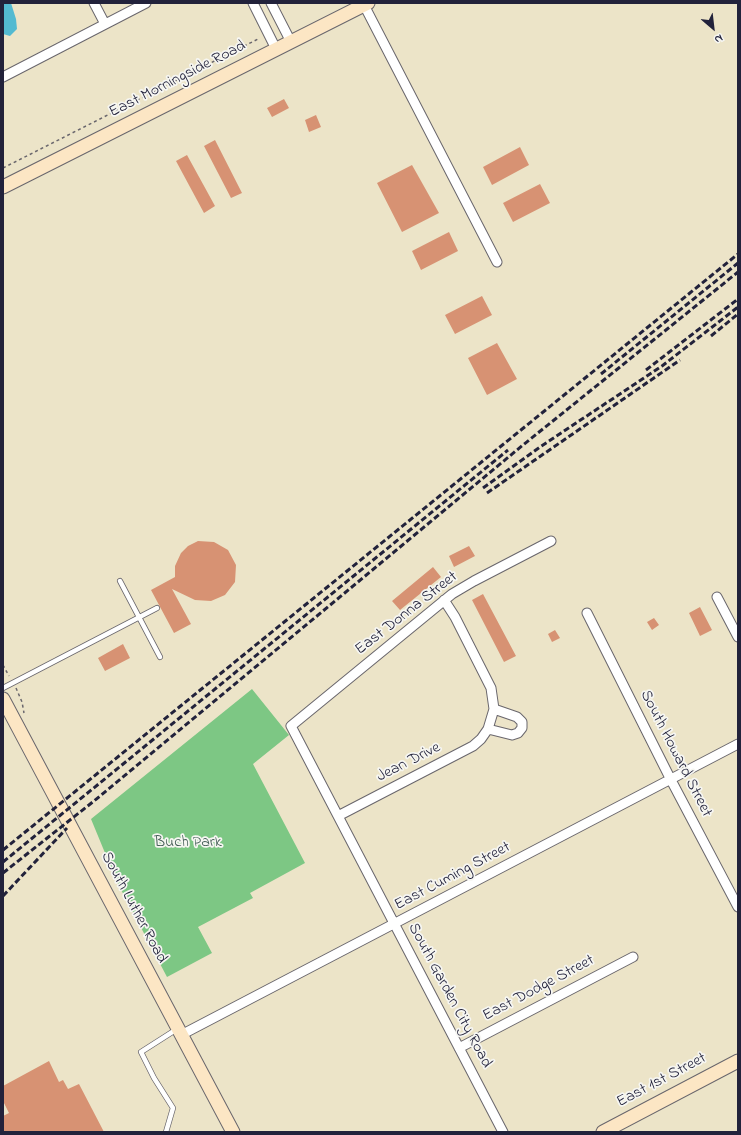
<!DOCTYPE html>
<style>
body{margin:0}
#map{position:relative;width:741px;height:1135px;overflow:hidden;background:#ece4c8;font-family:"Indie Flower",sans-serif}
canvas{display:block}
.frame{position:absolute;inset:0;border:4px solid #22223b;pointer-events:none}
.north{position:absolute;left:693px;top:8px;width:40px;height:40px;-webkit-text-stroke:3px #f6f6f2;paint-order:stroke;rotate:152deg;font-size:11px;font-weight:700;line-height:16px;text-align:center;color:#22223b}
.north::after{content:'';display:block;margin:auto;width:14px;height:18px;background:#22223b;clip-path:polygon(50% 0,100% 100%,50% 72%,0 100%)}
</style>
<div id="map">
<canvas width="741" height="1135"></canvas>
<div class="frame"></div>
<div class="north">N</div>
</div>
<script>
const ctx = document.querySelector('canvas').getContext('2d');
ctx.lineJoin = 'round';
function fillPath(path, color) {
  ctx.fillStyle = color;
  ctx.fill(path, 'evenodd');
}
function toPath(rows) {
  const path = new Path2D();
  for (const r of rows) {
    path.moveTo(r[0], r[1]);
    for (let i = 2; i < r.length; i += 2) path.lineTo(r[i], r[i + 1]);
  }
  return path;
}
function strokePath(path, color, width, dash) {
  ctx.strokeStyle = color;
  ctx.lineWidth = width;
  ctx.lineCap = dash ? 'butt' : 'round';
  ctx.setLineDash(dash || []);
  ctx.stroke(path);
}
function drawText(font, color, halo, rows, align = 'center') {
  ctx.font = font + ' "Indie Flower",sans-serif';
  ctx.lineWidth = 3.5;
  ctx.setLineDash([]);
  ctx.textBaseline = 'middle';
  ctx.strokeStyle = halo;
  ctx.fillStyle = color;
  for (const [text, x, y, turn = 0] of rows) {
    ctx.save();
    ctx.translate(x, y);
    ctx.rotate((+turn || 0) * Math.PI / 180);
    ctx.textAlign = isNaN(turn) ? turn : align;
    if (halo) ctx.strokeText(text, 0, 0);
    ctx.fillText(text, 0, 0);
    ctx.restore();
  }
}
fillPath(toPath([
 [252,689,289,735,253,764,305,863,250,893,253,898,198,927,212,953,167,977,117,882,91,819]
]), '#7dc784');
fillPath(toPath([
 [3,3,11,3,16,19,17,29,10,36,3,34]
]), '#53bad1');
fillPath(toPath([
 [284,99,289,108,272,117,267,108],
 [316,115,321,127,309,132,305,120],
 [215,140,242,193,231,198,204,146],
 [520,147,529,165,492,185,483,167],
 [187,155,215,206,204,213,176,161],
 [412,165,439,213,402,232,377,183],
 [540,184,550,203,513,222,503,203],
 [449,232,458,251,421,270,412,251],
 [482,296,492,315,455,334,445,315],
 [497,343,517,379,487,395,468,358],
 [198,541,214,542,228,550,236,565,235,582,225,595,211,601,195,600,172,589,191,624,174,633,151,590,175,577,175,566,181,553,188,546],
 [469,546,475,556,454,567,449,556],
 [433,567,441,577,400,610,392,601],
 [483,594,516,656,504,662,472,600],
 [700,607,712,630,700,636,689,613],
 [654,618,659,625,652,630,647,622],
 [555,630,560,638,552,642,548,634],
 [123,644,130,658,105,671,98,658],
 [49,1061,59,1082,63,1080,68,1089,79,1084,104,1132,3,1132,3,1116,9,1113,3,1101,3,1086]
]), '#d79273');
const lane = toPath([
 [120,581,160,657],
 [3,688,157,608],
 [166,1132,173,1108,154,1078,141,1052,177,1029]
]);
const street = toPath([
 [94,3,105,24],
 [253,3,276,49],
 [271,3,291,42],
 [364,5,497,262],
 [3,77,146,3],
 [717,597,738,637],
 [587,613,671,780,738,907],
 [488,729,512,735,518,733,522,728,522,722,517,717,494,709],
 [338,816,473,746,481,739,488,729,494,709,491,688,455,617,444,600],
 [181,1035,738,744],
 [459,1048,633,957],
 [503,1132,291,726,452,594,474,581,551,541]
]);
const secondary = toPath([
 [3,187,368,3],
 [3,699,233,1132],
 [603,1132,738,1061]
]);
strokePath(lane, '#69666c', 6);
strokePath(street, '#69666c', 11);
strokePath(secondary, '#69666c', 15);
strokePath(toPath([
 [3,168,260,38],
 [3,665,9,676],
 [16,688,22,702,24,713]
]), '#69666c', 1.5, [3, 3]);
strokePath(lane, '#fff', 4.5);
strokePath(street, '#fff', 9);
strokePath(secondary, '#fce6c4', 13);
strokePath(toPath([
 [711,336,738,314],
 [646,370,738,299],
 [601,374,738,263],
 [483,488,540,447,662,366,738,307],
 [487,493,680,360],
 [3,850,738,254],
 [3,862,508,450],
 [3,873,94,801,523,445,738,272],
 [3,896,67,828]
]), '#22223b', 3, [6, 3]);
drawText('16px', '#22223b', '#f6f6f2', [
 ["East Morningside Road",178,80,-27],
 ["East Donna Street",407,614,-38],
 ["South Howard Street",675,754,63],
 ["Jean Drive",409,763,-27],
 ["East Cuming Street",453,877,-28],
 ["South Luther Road",133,908,62],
 ["East Dodge Street",539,989,-28],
 ["South Garden City Road",449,996,62],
 ["East 1st Street",662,1081,-28]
]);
drawText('16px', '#425c55', '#f6f6f2', [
 ["Buch Park",188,843]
]);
</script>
